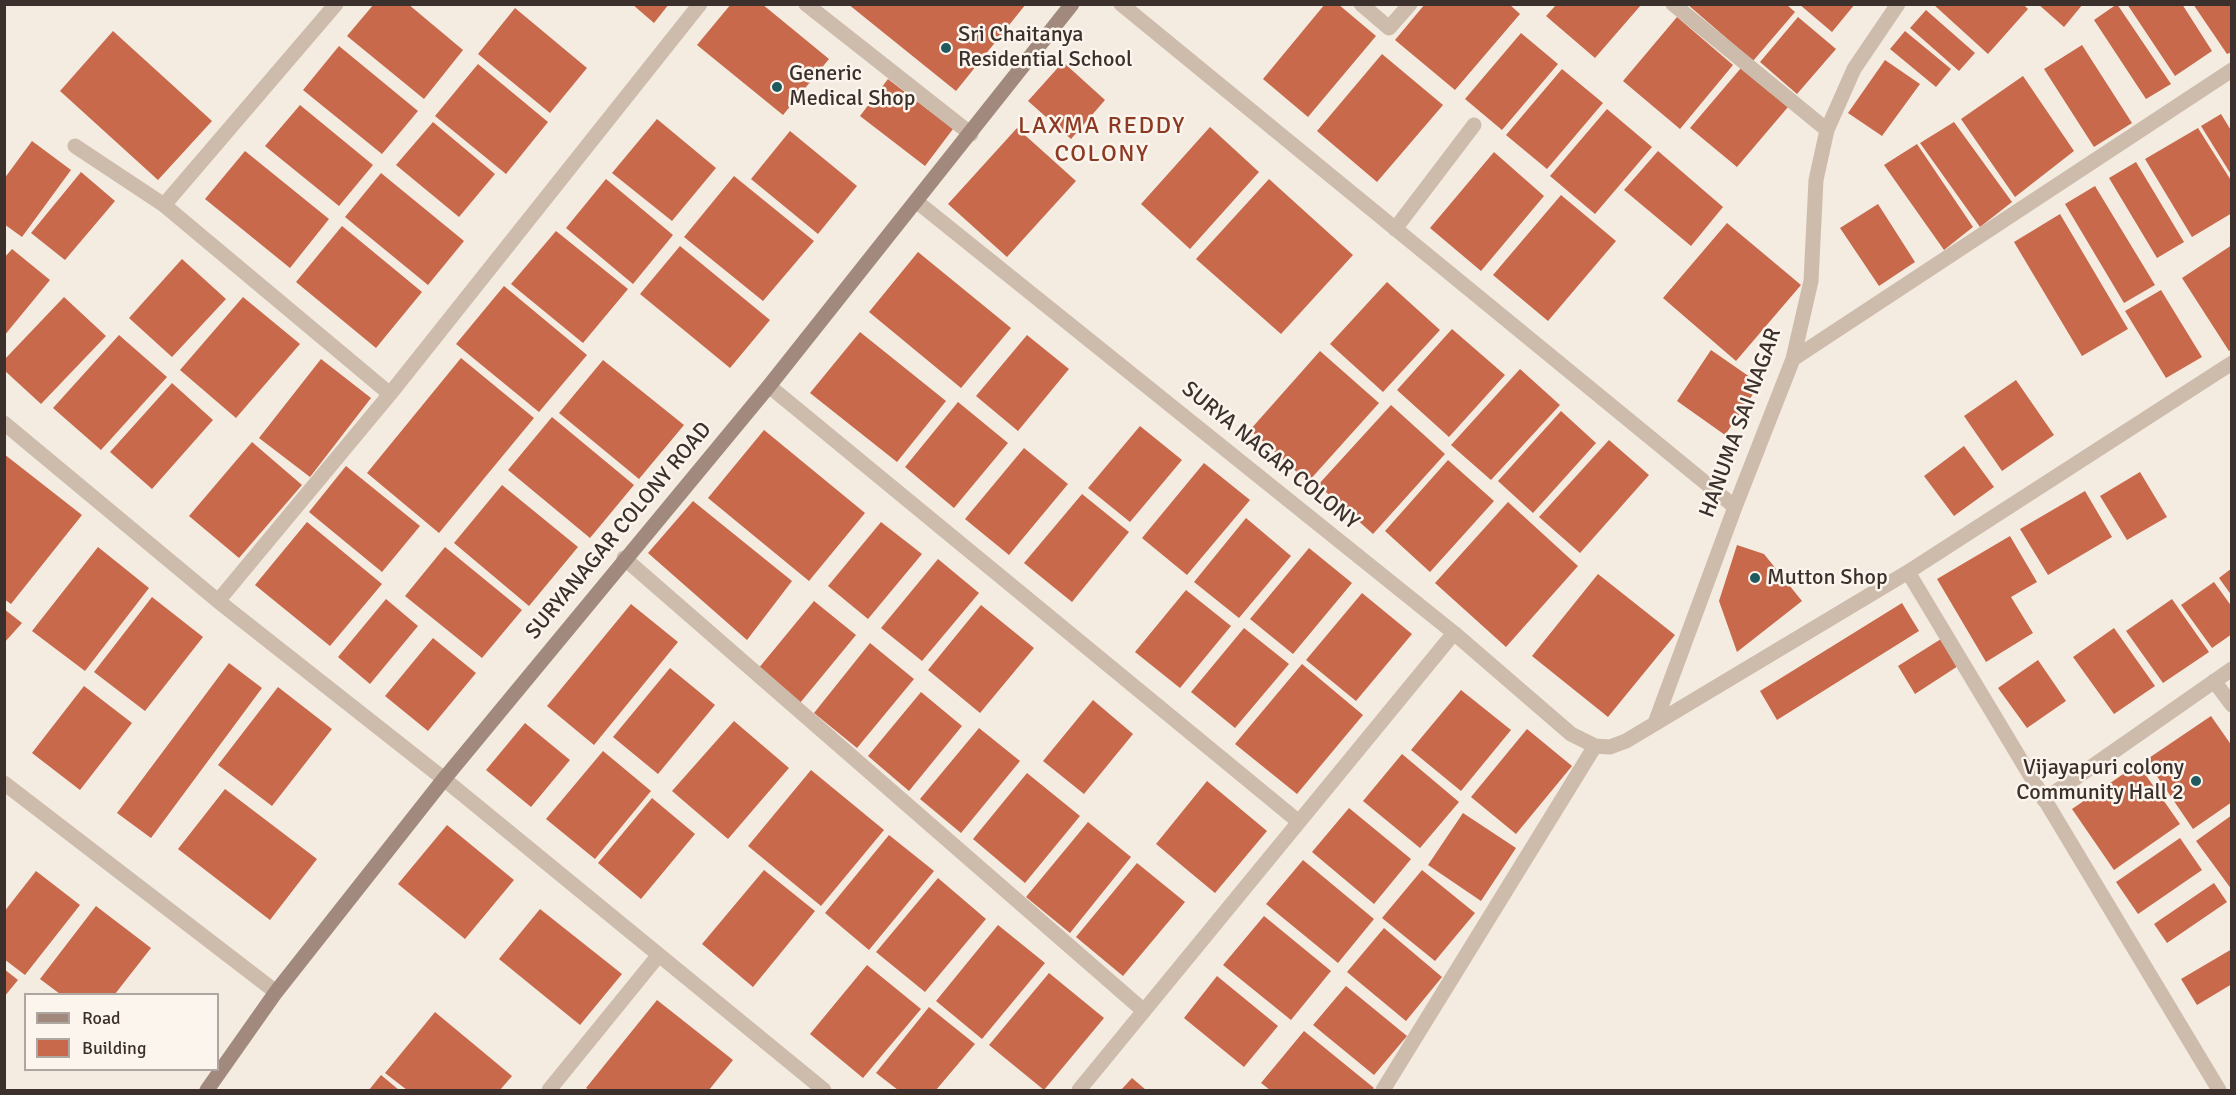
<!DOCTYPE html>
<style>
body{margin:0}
#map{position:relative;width:2236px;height:1095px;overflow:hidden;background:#f4ebe1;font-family:Signika,sans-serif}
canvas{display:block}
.frame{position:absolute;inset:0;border:6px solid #3b302b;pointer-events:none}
.legend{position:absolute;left:24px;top:993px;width:195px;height:78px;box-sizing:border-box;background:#fbf5ee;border:2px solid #aea6a0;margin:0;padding:8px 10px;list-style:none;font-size:18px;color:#3b302b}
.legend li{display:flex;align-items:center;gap:12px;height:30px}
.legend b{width:30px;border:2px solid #aea6a0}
</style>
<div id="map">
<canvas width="2236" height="1095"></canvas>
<div class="frame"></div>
<ul class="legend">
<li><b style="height:8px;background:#a18a7d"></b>Road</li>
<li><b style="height:16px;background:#c8694b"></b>Building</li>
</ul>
</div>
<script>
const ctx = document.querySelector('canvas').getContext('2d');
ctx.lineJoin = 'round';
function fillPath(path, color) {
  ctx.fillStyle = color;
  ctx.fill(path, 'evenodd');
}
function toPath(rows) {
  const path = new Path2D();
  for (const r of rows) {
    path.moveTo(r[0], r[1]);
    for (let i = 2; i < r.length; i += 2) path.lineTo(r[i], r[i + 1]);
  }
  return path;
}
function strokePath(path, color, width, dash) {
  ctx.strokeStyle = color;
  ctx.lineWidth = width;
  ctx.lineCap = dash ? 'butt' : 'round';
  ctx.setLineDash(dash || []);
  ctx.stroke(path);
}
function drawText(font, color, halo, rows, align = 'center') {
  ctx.font = font + ' Signika,sans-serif';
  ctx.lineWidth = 5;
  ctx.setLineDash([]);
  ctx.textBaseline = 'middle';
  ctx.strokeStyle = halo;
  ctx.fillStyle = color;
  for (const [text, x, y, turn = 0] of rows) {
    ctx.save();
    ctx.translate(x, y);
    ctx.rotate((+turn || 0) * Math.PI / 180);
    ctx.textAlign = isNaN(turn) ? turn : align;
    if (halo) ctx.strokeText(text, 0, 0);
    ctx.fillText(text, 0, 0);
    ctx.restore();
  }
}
fillPath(toPath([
 [374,4,408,4,463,50,424,99,347,36],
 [632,4,669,4,654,23],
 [731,4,762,4,829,59,783,115,697,45],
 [848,4,1026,4,956,91],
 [1325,4,1338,4,1376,36,1308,117,1263,79],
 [1425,4,1509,4,1520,14,1455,90,1395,40],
 [1687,4,1786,4,1795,12,1753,61],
 [1799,4,1855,4,1832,32],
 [1933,4,2023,4,2028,9,1988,54],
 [2038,4,2083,4,2064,27],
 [2117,4,2171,84,2146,99,2094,20],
 [2127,4,2182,4,2212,51,2175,76],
 [2193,4,2232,4,2232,52,2227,54],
 [1556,5,1641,5,1595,58,1546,16],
 [515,8,587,68,550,113,478,54],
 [1926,10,1975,53,1959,71,1910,28],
 [1677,17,1733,65,1680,129,1623,81],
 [1798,17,1836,49,1797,94,1760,62],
 [113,31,212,121,158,180,60,91],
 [1905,31,1951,69,1936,87,1890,49],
 [1521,33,1558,64,1502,130,1465,99],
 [2082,45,2132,123,2094,147,2044,69],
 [339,46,418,111,382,154,303,90],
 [1382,54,1443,105,1377,182,1317,131],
 [1885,60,1920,84,1882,136,1848,113],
 [1063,62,1105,100,1071,139,1028,101],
 [478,64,548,122,506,174,435,116],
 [1741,68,1788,107,1737,167,1690,128],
 [1562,69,1603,103,1547,169,1506,135],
 [2023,76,2074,151,2015,197,1961,119],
 [888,79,953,129,925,166,860,116],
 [300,105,373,165,339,206,265,146],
 [1607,109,1652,147,1595,214,1550,176],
 [2221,114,2232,132,2232,176,2201,126],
 [657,119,716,168,672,221,612,173],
 [433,122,495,174,459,217,396,165],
 [1954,122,2012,202,1980,227,1920,143],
 [1210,127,1259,172,1190,249,1141,204],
 [1017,128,1076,181,1007,257,948,204],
 [2198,128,2232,182,2232,213,2192,237,2145,159],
 [790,131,857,186,818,234,751,179],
 [32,141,71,170,22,237,4,224,4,179],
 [1917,144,1973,227,1944,250,1884,165],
 [245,151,329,219,290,268,205,199],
 [1658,151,1723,207,1691,246,1624,190],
 [1494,152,1544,196,1481,271,1430,228],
 [2136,162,2184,242,2157,258,2109,178],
 [81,172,115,201,65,260,31,233],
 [381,173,464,241,428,285,345,217],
 [734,176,814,241,763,301,684,237],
 [606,179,673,235,633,284,566,228],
 [1269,179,1353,255,1281,334,1196,259],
 [2095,186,2155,285,2124,303,2065,204],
 [1561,195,1616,241,1548,321,1493,275],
 [1878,204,1915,262,1879,286,1840,228],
 [2060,214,2128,329,2082,356,2014,242],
 [1727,223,1801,285,1736,361,1663,298],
 [342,226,422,292,376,348,296,282],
 [556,231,628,289,583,343,511,284],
 [2232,245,2232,349,2229,351,2182,278],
 [680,246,770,320,730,368,640,294],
 [12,249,50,280,4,336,4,258],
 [918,252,1011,328,961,388,869,312],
 [182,259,226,299,172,357,129,318],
 [1387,282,1440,330,1383,392,1330,344],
 [504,286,587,355,539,412,456,344],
 [2161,290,2202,357,2166,378,2125,311],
 [64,297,106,336,41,404,4,370,4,360],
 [243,297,300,344,236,418,180,370],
 [1452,329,1505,375,1449,437,1397,390],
 [860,332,946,401,897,462,810,393],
 [119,335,167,377,101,450,53,408],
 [1027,335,1069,369,1018,431,976,396],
 [1711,350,1760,384,1725,435,1677,401],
 [1320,351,1379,403,1308,482,1250,430],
 [461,358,534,418,439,533,367,473],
 [321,359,371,398,310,477,259,438],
 [603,360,684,425,639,479,559,413],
 [1520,369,1560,405,1491,480,1451,445],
 [2016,380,2054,435,2002,471,1964,416],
 [172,383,213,420,152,489,110,452],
 [958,402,1008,443,954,508,905,467],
 [1391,405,1445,454,1373,534,1318,485],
 [1561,411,1596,443,1533,513,1498,481],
 [552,417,634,485,590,538,508,470],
 [1140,426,1182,460,1130,522,1088,488],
 [764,430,865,513,809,581,708,498],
 [1609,440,1649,475,1580,553,1539,517],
 [252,442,302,485,239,558,189,516],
 [1964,446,1994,487,1954,516,1924,476],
 [1024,448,1068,484,1009,555,965,519],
 [4,454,82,515,11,604,4,599],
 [1448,460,1494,501,1430,572,1385,531],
 [1204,463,1250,500,1187,575,1142,538],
 [346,466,420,526,382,572,309,512],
 [2140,472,2167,517,2127,540,2100,496],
 [502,485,578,547,529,606,454,543],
 [2085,491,2112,537,2048,575,2020,529],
 [1082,494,1129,532,1072,602,1024,563],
 [693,501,792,581,747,640,648,553],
 [1508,502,1578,566,1506,647,1435,583],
 [1246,518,1291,556,1239,618,1194,582],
 [307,522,382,584,330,646,255,585],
 [881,522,922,554,868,619,828,586],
 [2010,536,2037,582,2011,597,2033,633,1986,662,1937,579],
 [1737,545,1764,554,1802,601,1737,652,1719,601],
 [98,547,149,588,85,671,32,631],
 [445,547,522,610,482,658,405,596],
 [1309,548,1352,583,1293,654,1250,619],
 [938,559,979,593,922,661,881,628],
 [2232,568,2232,596,2219,578],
 [1598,574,1675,635,1608,717,1532,656],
 [2214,582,2232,607,2232,634,2212,648,2181,605],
 [1186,590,1231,626,1180,688,1135,652],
 [1362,593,1412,634,1356,701,1306,660],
 [152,597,203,637,145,711,94,672],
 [386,599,418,626,370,684,338,657],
 [2172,599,2209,652,2163,683,2126,631],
 [814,601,856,635,800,703,758,669],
 [1902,603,1919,631,1777,720,1760,691],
 [631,604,678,642,594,745,547,706],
 [981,605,1034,648,980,713,928,670],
 [4,609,22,623,4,643],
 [1244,628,1289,664,1235,728,1191,692],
 [2114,628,2155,686,2114,714,2073,657],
 [433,638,476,673,428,731,385,696],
 [1941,639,1958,666,1915,694,1898,666],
 [870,643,914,679,857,748,814,713],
 [2038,660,2066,701,2027,728,1998,688],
 [229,663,262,688,151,838,117,813],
 [1302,664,1363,715,1297,794,1235,744],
 [670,668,715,705,658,774,613,737],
 [84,686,132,723,80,790,32,753],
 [278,687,332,729,272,806,218,765],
 [1461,690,1511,730,1461,791,1411,750],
 [921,692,962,726,909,791,868,756],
 [1093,700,1133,734,1084,794,1043,761],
 [2211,716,2232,746,2232,802,2193,829,2146,760],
 [734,721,789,768,728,839,672,791],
 [525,723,570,760,531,807,486,770],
 [979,728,1020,761,961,833,920,799],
 [1527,729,1572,766,1516,834,1471,797],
 [603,751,651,791,595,859,546,819],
 [1402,754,1459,802,1420,848,1363,801],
 [2138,764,2180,824,2114,870,2072,809],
 [811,770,884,830,821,906,748,846],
 [1027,773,1080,816,1025,883,973,839],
 [1207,781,1267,831,1215,893,1156,844],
 [225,789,317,859,270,920,178,849],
 [652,798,695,834,641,899,598,863],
 [1349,808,1411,859,1374,904,1312,852],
 [1463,813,1516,848,1481,901,1428,865],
 [2232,815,2232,890,2196,841],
 [1088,822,1131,857,1070,933,1026,897],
 [447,825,514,880,465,939,398,884],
 [889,835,934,871,869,950,825,913],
 [2180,838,2202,870,2138,914,2116,882],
 [1303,860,1374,919,1338,963,1266,904],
 [1137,863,1185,902,1123,976,1076,937],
 [764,870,815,911,753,987,702,944],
 [1422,870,1475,913,1435,961,1382,918],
 [36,871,80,905,25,975,4,959,4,912],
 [938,878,986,919,925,992,876,952],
 [2214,883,2227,902,2167,943,2154,924],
 [96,906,151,948,115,994,60,994,40,979],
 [540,909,622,974,580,1025,499,959],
 [1264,916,1331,971,1291,1020,1223,965],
 [998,925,1045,963,982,1039,936,1001],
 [1384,928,1442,977,1406,1021,1347,972],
 [2232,949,2232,984,2197,1005,2181,979],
 [867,965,921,1009,863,1078,810,1034],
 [4,969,18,980,4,997],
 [1049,973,1104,1018,1044,1090,989,1045],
 [1217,976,1278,1026,1244,1067,1184,1018],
 [1346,986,1407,1036,1374,1075,1313,1025],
 [657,1000,733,1060,709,1090,589,1090,586,1088],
 [929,1007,975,1044,936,1090,898,1090,876,1073],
 [435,1012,512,1076,500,1090,407,1090,385,1073],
 [1304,1031,1374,1088,1372,1090,1270,1090,1261,1083],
 [381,1075,399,1090,369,1090],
 [1132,1078,1146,1090,1121,1090]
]), '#c8694b');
strokePath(toPath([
 [806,4,971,134],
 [1121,4,1735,507],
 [1361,4,1389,28,1410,4],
 [1673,4,1827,130],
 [75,146,164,205],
 [916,201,1454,633,1571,734,1595,746,1610,747,1626,741,1908,572,2232,363],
 [1395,229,1474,125],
 [1793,359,2232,70],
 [769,386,1299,822],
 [390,394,700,4],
 [4,423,218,601,444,779,824,1090],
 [624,558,1144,1011],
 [1908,572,2219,1090],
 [218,601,390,394,164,205,336,4],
 [2214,681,2232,705],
 [1655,723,1735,507,1793,359,1811,281,1816,180,1827,130,1854,69,1898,4],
 [4,783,276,992],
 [2044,800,2232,669],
 [549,1090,658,956],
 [1079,1090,1454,633],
 [1383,1090,1595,746]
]), '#cdbbac', 15);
strokePath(toPath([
 [207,1090,276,992,444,779,769,386,1072,4]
]), '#a18a7d', 15);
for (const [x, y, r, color] of [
 [946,48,6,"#1f5a5e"],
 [777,87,6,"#1f5a5e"],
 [1755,578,6,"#1f5a5e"],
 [2196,781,6,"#1f5a5e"]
]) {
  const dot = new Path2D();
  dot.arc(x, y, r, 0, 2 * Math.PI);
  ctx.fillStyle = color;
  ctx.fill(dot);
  strokePath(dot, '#fbf5ee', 2);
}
drawText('22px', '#3b302b', '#fbf5ee', [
 ["Sri Chaitanya",958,35],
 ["Residential School",958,60],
 ["Generic",789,74],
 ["Medical Shop",789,99],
 ["Mutton Shop",1767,578],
 ["Vijayapuri colony",2184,768,"right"],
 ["Community Hall 2",2184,793,"right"]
], 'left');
drawText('22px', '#3b302b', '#fbf5ee', [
 ["HANUMA SAI NAGAR",1741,423,-70],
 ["SURYA NAGAR COLONY",1270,456,39],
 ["SURYANAGAR COLONY ROAD",619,531,-50]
]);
ctx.letterSpacing = '1.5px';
drawText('24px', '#8c3b22', '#fbf5ee', [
 ["LAXMA REDDY",1102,127],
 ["COLONY",1102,155]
]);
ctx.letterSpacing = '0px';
</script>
